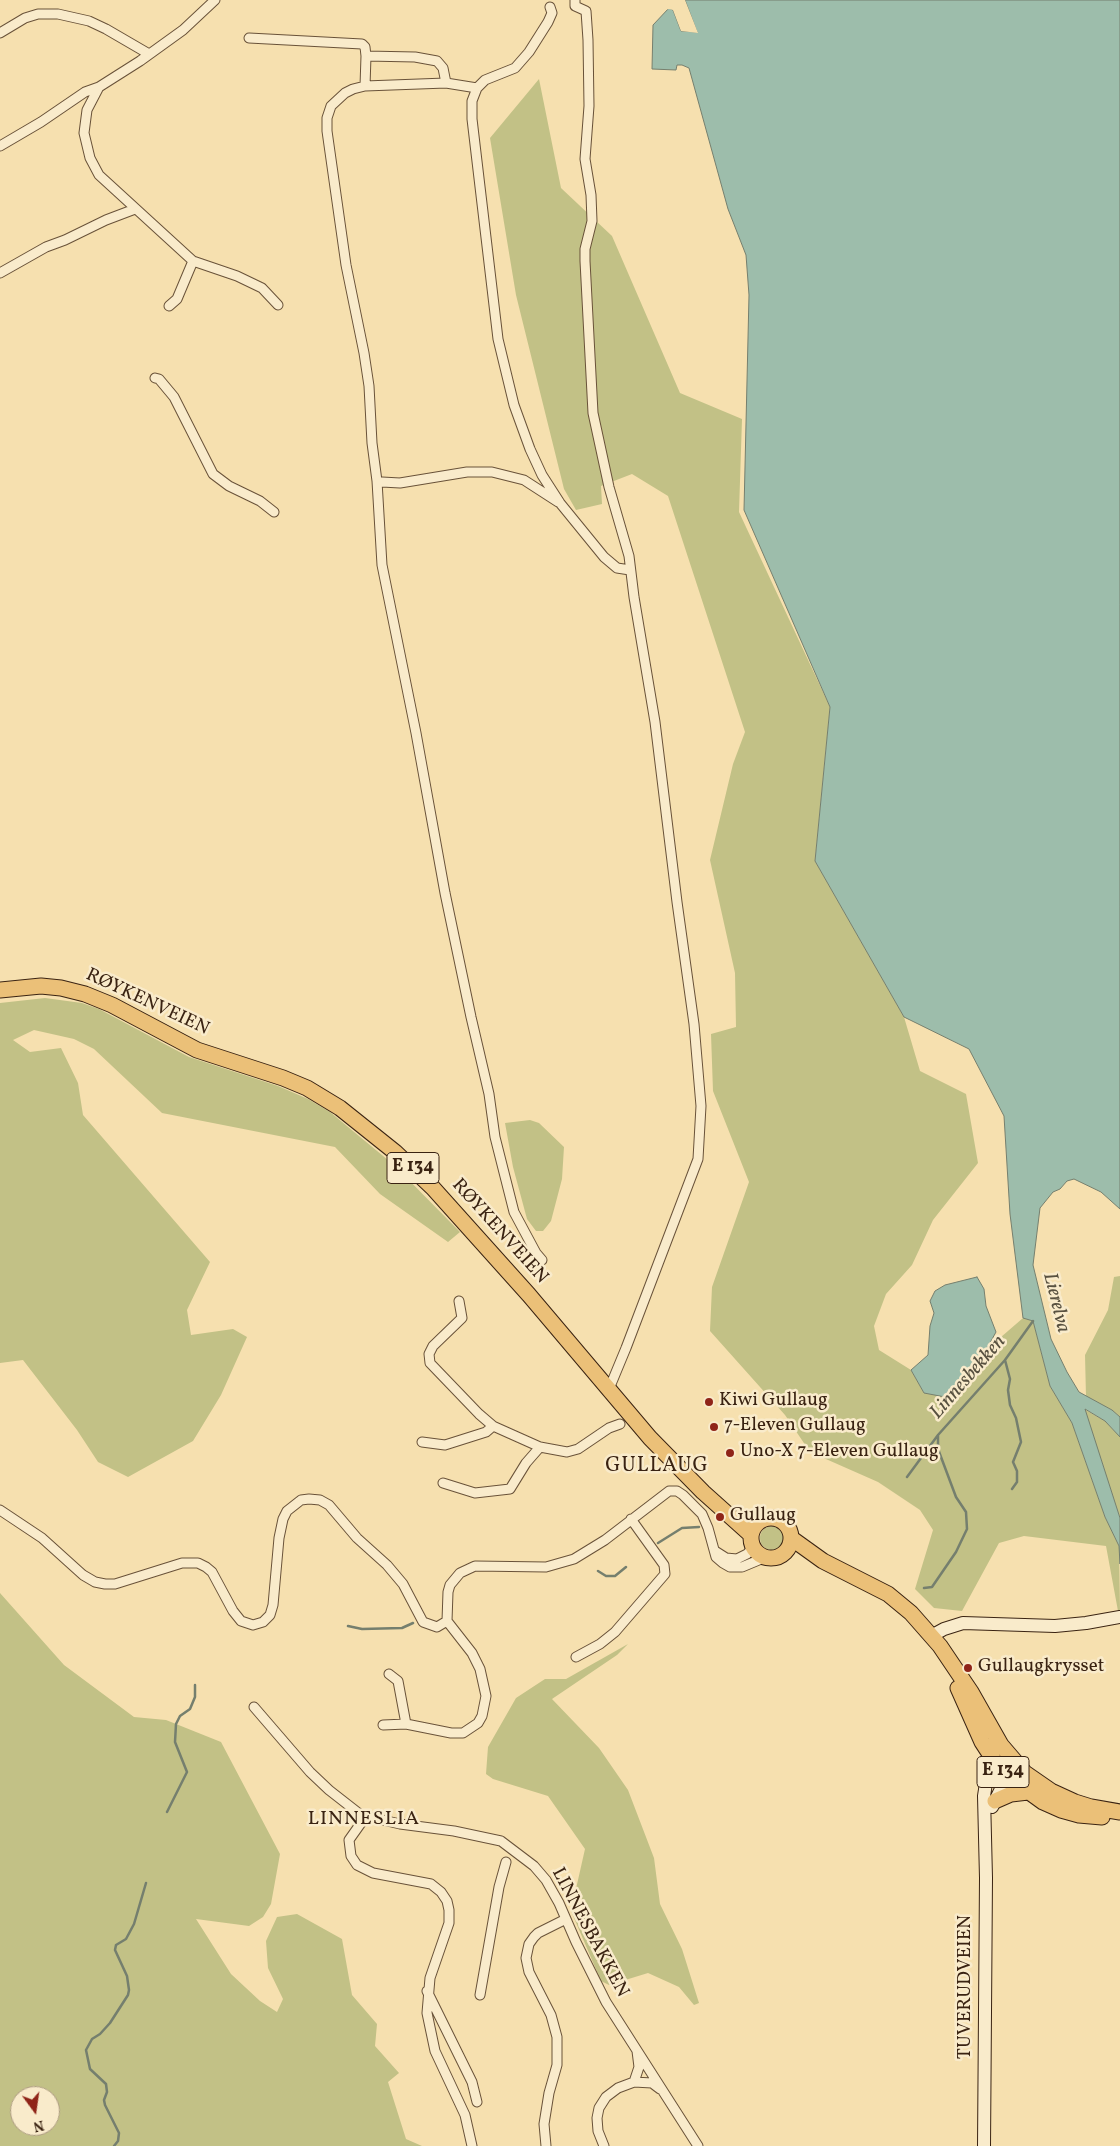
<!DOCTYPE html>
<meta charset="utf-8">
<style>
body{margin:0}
#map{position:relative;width:1120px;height:2146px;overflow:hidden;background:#f6e0af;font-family:Vollkorn,serif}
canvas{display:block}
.north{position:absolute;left:10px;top:2086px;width:50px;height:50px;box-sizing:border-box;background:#f9ebcb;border:1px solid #ad9b81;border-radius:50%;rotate:166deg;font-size:14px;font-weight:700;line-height:20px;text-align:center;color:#3a2312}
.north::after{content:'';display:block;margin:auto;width:18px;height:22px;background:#8f2418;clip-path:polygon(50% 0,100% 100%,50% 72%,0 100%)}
</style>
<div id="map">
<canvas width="1120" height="2146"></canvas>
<div class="north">N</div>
</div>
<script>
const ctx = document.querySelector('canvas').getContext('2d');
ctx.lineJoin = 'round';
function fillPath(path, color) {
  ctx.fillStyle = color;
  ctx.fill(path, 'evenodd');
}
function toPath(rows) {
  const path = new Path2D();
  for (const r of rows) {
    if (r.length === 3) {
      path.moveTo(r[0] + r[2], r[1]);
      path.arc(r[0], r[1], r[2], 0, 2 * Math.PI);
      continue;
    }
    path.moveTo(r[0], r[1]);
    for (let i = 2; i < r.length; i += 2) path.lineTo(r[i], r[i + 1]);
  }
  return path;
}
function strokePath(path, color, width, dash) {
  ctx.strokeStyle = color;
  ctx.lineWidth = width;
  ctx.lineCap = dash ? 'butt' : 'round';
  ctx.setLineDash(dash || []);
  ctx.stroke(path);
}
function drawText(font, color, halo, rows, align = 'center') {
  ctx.font = font + ' Vollkorn,serif';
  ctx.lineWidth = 5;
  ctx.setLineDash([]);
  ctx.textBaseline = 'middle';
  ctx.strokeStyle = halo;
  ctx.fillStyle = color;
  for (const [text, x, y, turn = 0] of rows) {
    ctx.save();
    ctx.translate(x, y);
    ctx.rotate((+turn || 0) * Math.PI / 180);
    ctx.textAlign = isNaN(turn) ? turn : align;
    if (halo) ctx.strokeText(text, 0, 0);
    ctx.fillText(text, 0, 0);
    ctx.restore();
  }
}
fillPath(toPath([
 [539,79,561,188,612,236,680,393,742,419,739,512,830,707,815,861,904,1017,920,1071,966,1094,978,1163,933,1220,912,1265,886,1294,874,1326,879,1350,911,1370,924,1393,986,1350,1023,1318,1033,1321,1050,1386,1072,1423,1105,1517,1119,1546,1120,1611,1118,1611,1106,1546,1024,1536,999,1543,962,1611,934,1608,915,1589,933,1530,920,1510,878,1482,810,1452,785,1415,710,1331,712,1287,749,1182,713,1091,711,1034,736,1027,735,973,710,860,733,764,745,732,668,496,632,474,601,486,602,504,576,510,564,489,516,295,490,138],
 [45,998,82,1003,99,1009,189,1057,278,1086,308,1099,330,1112,394,1165,460,1232,448,1242,380,1194,335,1147,162,1113,94,1049,74,1039,34,1030,13,1040,30,1052,61,1048,78,1083,83,1115,210,1262,187,1310,191,1335,233,1329,247,1337,221,1395,193,1441,128,1477,98,1462,77,1430,23,1360,0,1363,0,1003],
 [530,1120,539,1123,564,1147,562,1179,551,1221,543,1231,536,1231,527,1219,513,1167,505,1123],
 [1120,1276,1120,1417,1112,1410,1086,1397,1085,1355,1108,1310,1114,1277],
 [1084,1409,1105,1421,1120,1437,1120,1518],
 [772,1538,12],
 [0,1593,64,1665,134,1717,166,1720,221,1742,280,1854,271,1904,263,1917,249,1926,196,1919,231,1974,260,2001,277,2012,283,1999,268,1968,266,1941,277,1917,297,1914,342,1939,352,1995,377,2024,375,2046,399,2073,388,2082,406,2139,422,2146,0,2146],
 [20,2096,50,2096,50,2126,20,2126],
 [628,1644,617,1655,552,1699,599,1748,628,1790,654,1858,660,1904,682,1949,699,2003,694,2005,679,1987,648,1973,609,1985,601,1981,571,1911,585,1849,548,1796,493,1779,486,1774,488,1747,516,1698,545,1679,566,1679]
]), '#c2c186');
const water = toPath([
 [685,0,1120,0,1120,1209,1101,1192,1074,1179,1067,1181,1060,1189,1053,1192,1040,1208,1033,1265,1051,1339,1067,1372,1079,1392,1112,1410,1120,1417,1120,1437,1105,1421,1085,1409,1120,1518,1120,1564,1119,1546,1105,1517,1072,1423,1050,1386,1033,1321,1023,1318,1010,1214,1004,1116,969,1049,904,1017,815,861,830,707,744,510,749,295,746,255,728,209,689,68,682,65,677,65,676,70,652,69,653,25,669,8,673,10,681,31,697,32,685,0],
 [977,1277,984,1289,986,1306,996,1332,986,1350,945,1397,924,1393,911,1370,928,1355,930,1326,934,1313,930,1301,935,1291,945,1285,977,1277]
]);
fillPath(water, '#9dbdab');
strokePath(water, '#757f6e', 1);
fillPath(toPath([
 [682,0,685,0,698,33,681,31,673,10,669,9,664,10,669,6,674,8,683,29,694,30]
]), '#f6e0af');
strokePath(toPath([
 [1005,1360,1010,1379,1008,1390,1010,1405,1016,1418,1021,1442,1013,1462,1017,1471,1017,1482,1012,1489],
 [907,1477,938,1435,1005,1360,1033,1321],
 [658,1543,682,1528,699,1527],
 [598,1571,606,1576,615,1576,626,1567],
 [924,1588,932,1587,956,1552,967,1529,966,1512,956,1497,938,1449,938,1435],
 [348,1626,362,1629,402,1628,413,1623],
 [167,1812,187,1772,175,1742,176,1724,180,1716,190,1709,195,1697,195,1685],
 [114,2146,118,2141,119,2133,105,2105,104,2100,107,2092,106,2084,90,2069,86,2050,92,2039,100,2034,110,2023,128,1995,129,1990,127,1976,115,1950,116,1945,126,1939,134,1924,146,1883]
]), '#757f6e', 2.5);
const street = toPath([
 [575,0,575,6,586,11,588,40,589,106,585,159,591,195,592,221,585,249,585,261,593,413,609,487,629,556,634,597,655,722,677,902,694,1024,701,1106,698,1159,626,1348,609,1389],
 [550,7,552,13,548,22,529,52,515,68,485,80,477,88,472,101,472,119,498,339,514,405,530,449,542,475,560,503,604,557,617,568,630,570],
 [0,33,25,18,38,14,58,14,89,21,106,29,149,54],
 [249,38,362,44,365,47,366,56,365,86],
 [366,56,415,57,437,61,443,68,446,83],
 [99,87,87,110,84,133,90,158,99,175,193,261,237,276,262,288,278,305],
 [477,88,446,83,365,86,353,89,345,93,331,106,327,118,327,131,346,265,364,353,369,386,372,443,377,481,382,565,416,733,445,893,471,1017,489,1094,495,1137,514,1212,536,1253,542,1260],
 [0,146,41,122,85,92,99,87,140,61,183,30,215,0],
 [0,273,46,247,65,240,106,220,135,209],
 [169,306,177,299,193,261],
 [155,378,159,379,174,397,213,474,229,486,260,501,274,512],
 [382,482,400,483,467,472,492,472,524,480,558,502],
 [459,1301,462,1318,433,1346,429,1354,430,1363,479,1414,493,1426,540,1447,567,1452,578,1449,609,1428,620,1424],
 [422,1442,445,1445,486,1432,493,1426],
 [443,1483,475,1493,510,1489,526,1463,540,1447],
 [0,1510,42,1538,83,1575,95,1582,105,1584,115,1584,182,1563,198,1563,206,1567,212,1572,233,1611,241,1621,253,1625,263,1622,270,1615,273,1605,279,1538,283,1519,287,1511,301,1500,309,1499,320,1500,329,1505,357,1538,387,1565,403,1584,423,1622,437,1627,447,1621,448,1592,450,1585,460,1573,475,1566,546,1567,574,1559,605,1540,669,1491,677,1491,683,1495,702,1514,708,1528,716,1557,723,1563,730,1567,742,1567,766,1557],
 [715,1551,726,1558,737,1559,747,1554,754,1547],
 [576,1657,600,1644,615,1632,665,1574,664,1565,631,1519],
 [389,1674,398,1681,406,1724],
 [254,1707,310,1772,329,1790,361,1815,400,1824,454,1831,501,1841,534,1866,546,1880,559,1903,576,1942,606,2002,698,2146],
 [383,1725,406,1724,451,1733,463,1733,478,1723,482,1716,486,1696,480,1669,472,1653,447,1621],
 [366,1816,349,1840,351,1856,357,1865,373,1873,431,1884,441,1892,447,1901,449,1910,449,1923,430,1978,427,2013,435,2051,465,2115,472,2146],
 [427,1991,472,2082,477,2102],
 [480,1995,499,1887,506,1862],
 [634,2082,639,2067,637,2051],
 [546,2146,544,2124,549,2093,557,2065,557,2037,551,2015,529,1972,526,1958,529,1944,534,1937,538,1933,566,1919],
 [604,2146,598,2131,597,2118,599,2108,606,2097,618,2088,634,2082,652,2083,660,2089]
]);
const secondary = toPath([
 [933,1635,944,1629,963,1623,1055,1626,1086,1623,1120,1617],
 [992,1807,1011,1769],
 [984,2146,986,1878,984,1796,986,1783,990,1775,999,1768,1014,1762]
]);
const highway = toPath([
 [0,990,41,986,61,988,85,994,112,1005,197,1050,283,1078,307,1088,340,1108,395,1152,433,1188,529,1295,650,1438,703,1492,751,1535],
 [771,1538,20],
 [791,1538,823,1561,888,1594,911,1613,940,1646,971,1692,1001,1745,1025,1773,1051,1791,1075,1802,1091,1807,1120,1812],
 [958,1688,982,1742,999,1768,1007,1776,1043,1802,1061,1810,1079,1815,1102,1817],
 [995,1801,1011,1794,1028,1792]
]);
strokePath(street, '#695239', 11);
strokePath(secondary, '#3a2312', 14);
strokePath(highway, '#3a2312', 17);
strokePath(street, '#f9ebcb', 9);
strokePath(secondary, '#f9ebcb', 12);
strokePath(highway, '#ebc078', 15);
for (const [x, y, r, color] of [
 [709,1402,5,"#8f2418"],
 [714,1427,5,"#8f2418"],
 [730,1453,5,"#8f2418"],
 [720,1517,5,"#8f2418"],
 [968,1668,5,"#8f2418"]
]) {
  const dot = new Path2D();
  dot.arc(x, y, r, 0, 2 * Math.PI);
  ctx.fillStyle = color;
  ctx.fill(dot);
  strokePath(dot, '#f9ebcb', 2);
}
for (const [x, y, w] of [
 [413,1168,52],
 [1003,1772,52]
]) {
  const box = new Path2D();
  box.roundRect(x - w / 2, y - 15.5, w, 31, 4);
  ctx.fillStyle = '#f9ebcb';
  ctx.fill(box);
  strokePath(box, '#3a2312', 1);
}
drawText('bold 18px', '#3a2312', null, [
 ["E 134",413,1168],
 ["E 134",1003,1772]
]);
drawText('19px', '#3a2312', '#f9ebcb', [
 ["RØYKENVEIEN",147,1003,25],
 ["RØYKENVEIEN",499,1232,48],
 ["LINNESBAKKEN",589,1933,62],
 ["TUVERUDVEIEN",967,1987,-90]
]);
drawText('19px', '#3a2312', '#f9ebcb', [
 ["Kiwi Gullaug",719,1402],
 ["7-Eleven Gullaug",724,1427],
 ["Uno-X 7-Eleven Gullaug",740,1453],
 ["Gullaug",730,1517],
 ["Gullaugkrysset",978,1668]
], 'left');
drawText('italic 20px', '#585140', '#f9ebcb', [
 ["Lierelva",1055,1303,76],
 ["Linnesbekken",969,1378,-49]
]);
ctx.letterSpacing = '1px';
drawText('20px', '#3a2312', '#f9ebcb', [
 ["LINNESLIA",364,1820]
]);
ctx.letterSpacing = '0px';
ctx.letterSpacing = '1px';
drawText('21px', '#3a2312', '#f9ebcb', [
 ["GULLAUG",657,1467]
]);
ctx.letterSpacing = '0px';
</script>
